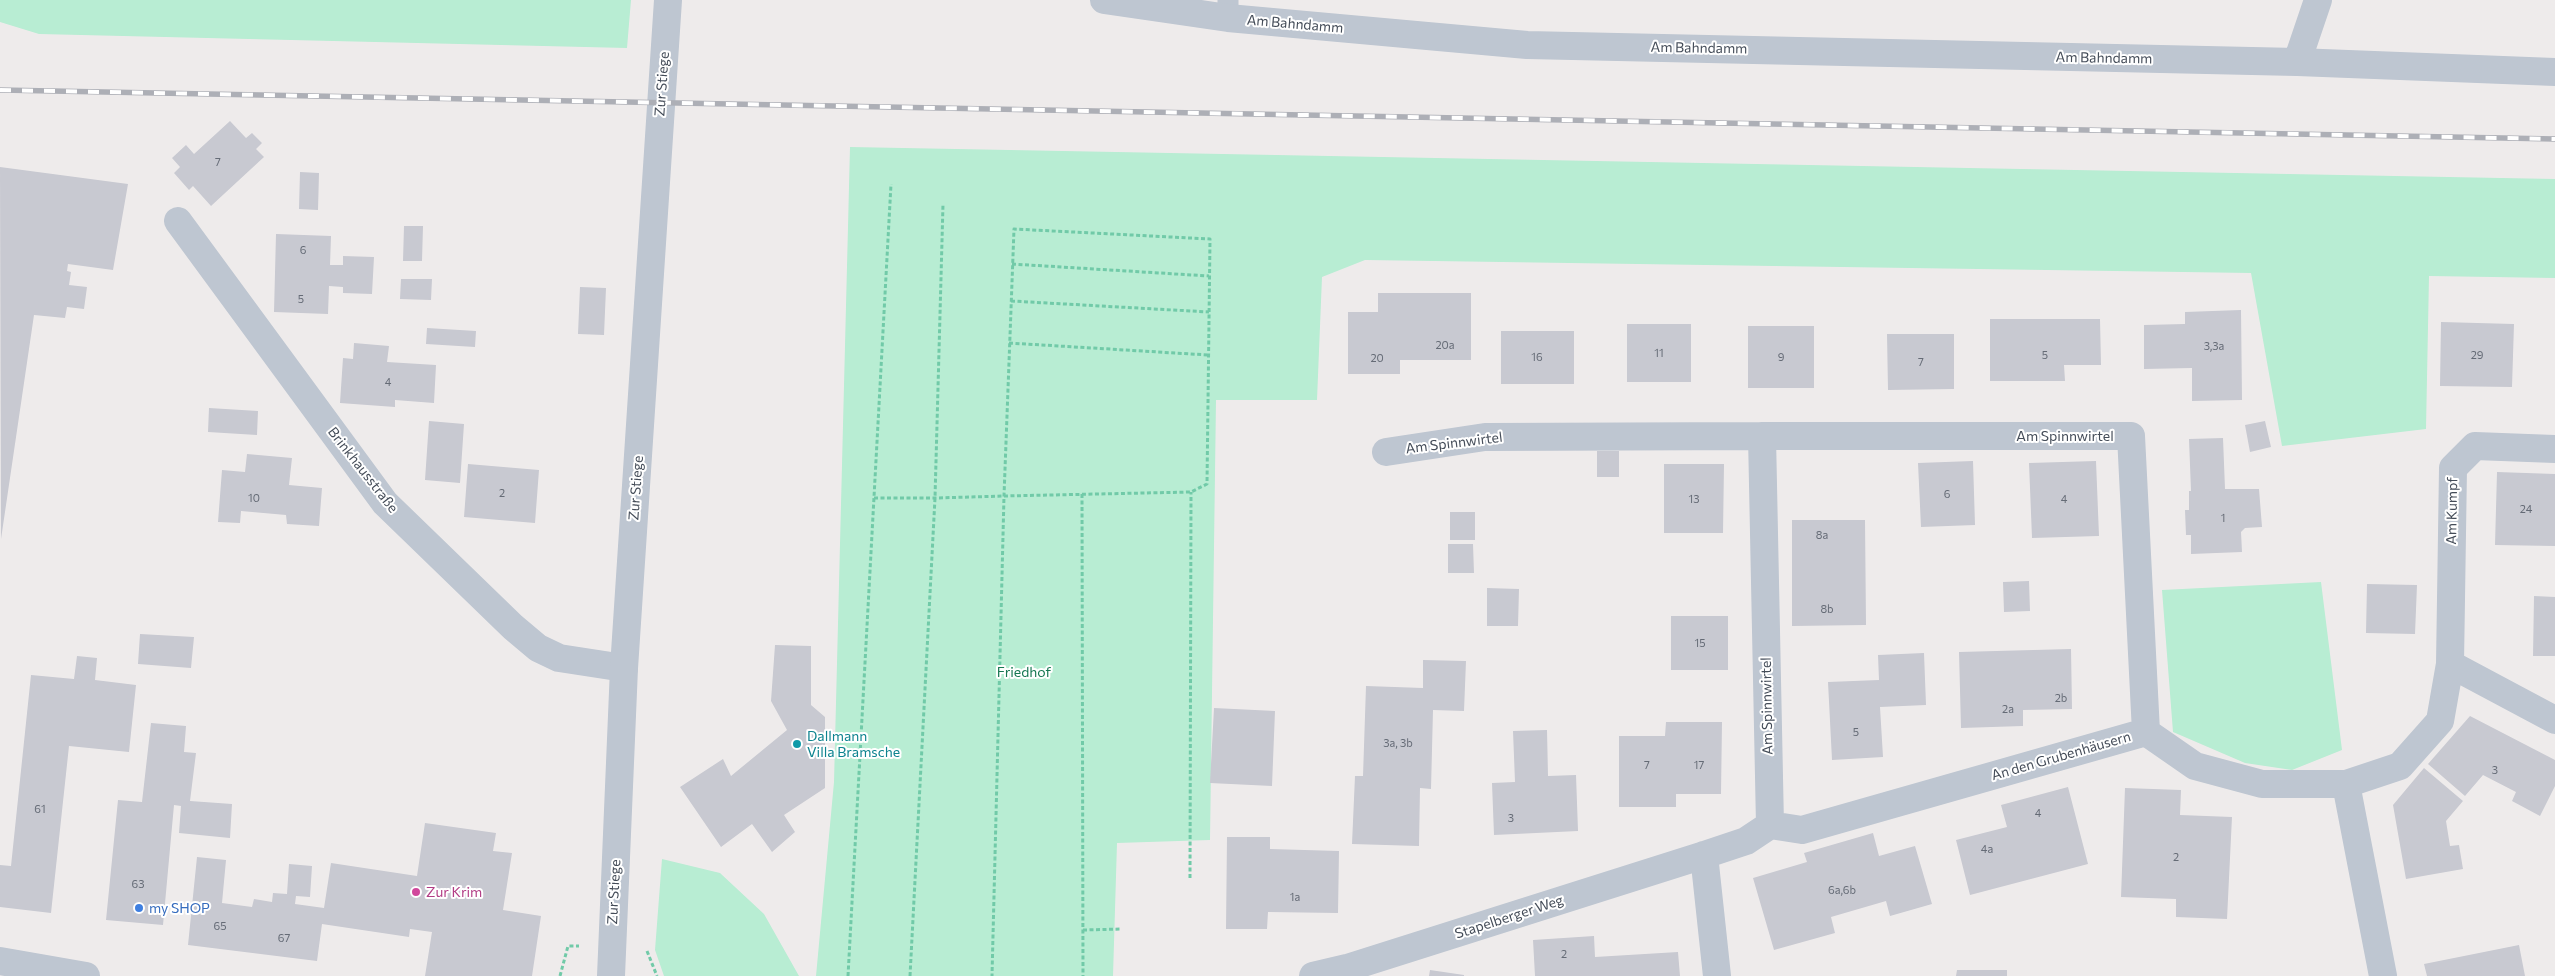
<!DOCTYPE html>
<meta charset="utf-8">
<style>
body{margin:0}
canvas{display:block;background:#eeebeb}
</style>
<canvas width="2555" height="976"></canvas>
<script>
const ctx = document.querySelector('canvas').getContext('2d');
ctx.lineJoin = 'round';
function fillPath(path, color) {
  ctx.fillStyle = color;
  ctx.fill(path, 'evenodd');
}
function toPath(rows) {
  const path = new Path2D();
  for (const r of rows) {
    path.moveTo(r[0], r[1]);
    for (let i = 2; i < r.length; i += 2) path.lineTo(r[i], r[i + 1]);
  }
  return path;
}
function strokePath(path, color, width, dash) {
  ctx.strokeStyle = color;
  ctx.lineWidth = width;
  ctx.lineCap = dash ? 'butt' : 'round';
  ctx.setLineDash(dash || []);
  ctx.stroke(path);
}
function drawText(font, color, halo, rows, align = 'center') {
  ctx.font = font + ' Commissioner,sans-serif';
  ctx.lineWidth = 4;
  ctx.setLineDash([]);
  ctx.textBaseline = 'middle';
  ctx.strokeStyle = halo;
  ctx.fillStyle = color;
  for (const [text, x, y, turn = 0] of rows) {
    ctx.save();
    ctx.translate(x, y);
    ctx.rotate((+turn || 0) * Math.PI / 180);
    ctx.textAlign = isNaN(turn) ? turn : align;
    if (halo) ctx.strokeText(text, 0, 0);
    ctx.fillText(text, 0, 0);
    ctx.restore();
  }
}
fillPath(toPath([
 [0,0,631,0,627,48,39,34,0,22],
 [850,147,2555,179,2555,278,2429,276,2426,429,2282,446,2251,273,1365,260,1322,277,1317,400,1216,400,1210,840,1117,843,1113,976,816,976,834,782],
 [2321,582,2342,750,2292,770,2245,763,2173,732,2162,590],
 [662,859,720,873,764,914,799,976,664,976,655,950]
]), '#b8edd3');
fillPath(toPath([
 [230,121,246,138,252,133,262,143,256,149,264,157,211,206,193,186,189,190,174,173,180,167,172,158,186,145,194,154],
 [0,167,128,184,113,270,68,264,67,271,71,272,69,285,87,287,84,309,67,307,65,318,34,315,1,539],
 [300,172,319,173,318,210,299,209],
 [404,226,423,226,422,261,403,261],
 [276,234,331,236,330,265,343,265,343,256,374,257,372,294,343,293,343,287,329,286,328,314,274,312],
 [401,279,432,279,431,300,400,299],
 [580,287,606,288,604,335,578,334],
 [1378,293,1471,293,1471,360,1400,360,1400,374,1348,374,1348,312,1378,312],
 [2241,310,2242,400,2192,401,2192,368,2144,369,2144,325,2185,324,2185,312],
 [1990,319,2100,319,2101,365,2064,365,2065,381,1990,381],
 [2441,322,2514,324,2512,387,2440,386],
 [1627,324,1691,324,1691,382,1627,382],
 [1748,326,1814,326,1814,388,1748,388],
 [427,328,476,331,475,347,426,344],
 [1501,331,1574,331,1574,384,1501,384],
 [1887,334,1954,334,1954,389,1888,390],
 [354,343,389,346,387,362,436,365,434,403,395,400,395,407,340,403,343,358,353,359],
 [209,408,258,411,257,435,208,432],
 [429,421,464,424,460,483,425,480],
 [2265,421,2271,447,2250,452,2245,425],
 [2223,438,2225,489,2259,489,2262,527,2245,528,2241,532,2242,552,2191,554,2191,535,2186,535,2185,510,2189,510,2189,491,2191,491,2189,439],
 [1597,451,1619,451,1619,477,1597,477],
 [247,454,292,458,289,485,322,488,319,526,287,524,286,515,241,511,240,523,218,522,222,470,245,472],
 [1973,461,1975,525,1921,527,1918,463],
 [2096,461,2099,536,2032,538,2029,463],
 [468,464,539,470,535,523,464,517],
 [1664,464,1724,464,1723,533,1664,533],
 [2497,472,2555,474,2555,546,2495,545],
 [1450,512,1475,512,1475,540,1450,540],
 [1792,520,1865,520,1866,625,1792,626],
 [1448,544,1473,544,1474,573,1448,573],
 [2029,581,2030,611,2004,612,2003,582],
 [2367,584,2417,585,2415,634,2366,633],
 [1487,588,1519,589,1518,626,1487,626],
 [2534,596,2555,597,2555,656,2533,656],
 [1671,616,1728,616,1728,670,1671,670],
 [140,634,194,637,191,668,138,664],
 [775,645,811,646,811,705,825,717,825,788,784,815,795,832,772,852,752,824,721,847,680,787,723,759,731,776,787,730,771,701],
 [2071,649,2072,709,2023,710,2023,726,1961,728,1959,652],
 [1924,653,1926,705,1880,707,1883,757,1832,760,1828,682,1879,680,1878,655],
 [77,656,97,658,95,680,136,685,129,752,69,746,51,913,0,907,0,865,11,866,31,675,74,679],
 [1423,660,1466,661,1464,711,1433,710,1431,789,1420,788,1419,846,1352,844,1355,776,1363,776,1366,686,1423,688],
 [1214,708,1275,711,1272,786,1210,783],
 [2470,716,2555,760,2555,786,2540,816,2512,801,2516,792,2483,775,2465,796,2428,764],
 [1666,722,1722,722,1721,794,1676,794,1676,807,1619,807,1619,736,1665,736],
 [151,723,186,726,184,752,196,753,190,801,232,804,230,838,179,833,181,806,174,805,163,925,106,920,118,800,142,802],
 [1547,730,1548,776,1576,775,1578,831,1494,835,1492,783,1515,782,1513,731],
 [2424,768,2463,801,2446,821,2450,846,2459,845,2463,869,2406,879,2393,805],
 [2068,787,2088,864,1970,895,1956,840,2007,827,2001,805],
 [2125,788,2181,790,2180,815,2232,817,2227,919,2176,917,2176,899,2121,897],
 [425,823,496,833,493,851,512,853,503,910,541,916,532,976,425,976,432,932,410,929,409,937,322,924,317,961,188,945,197,857,226,860,222,903,252,907,254,899,272,902,273,893,287,894,289,864,312,866,310,897,296,896,295,904,324,908,331,863,417,876],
 [1873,833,1879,856,1915,846,1932,904,1890,916,1886,901,1831,917,1835,933,1774,950,1753,878,1807,862,1804,853],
 [1227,837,1270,837,1270,849,1339,851,1338,913,1268,912,1267,929,1226,929],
 [1594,936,1595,957,1678,952,1680,976,1535,976,1533,940],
 [2519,945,2525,976,2427,976,2424,964],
 [1430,970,1464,975,1464,976,1429,976],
 [1957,970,2007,970,2007,976,1956,976]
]), '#c8c9d1');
strokePath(toPath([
 [1012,264,1209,276],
 [1011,301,1209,312],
 [1009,343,1208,355],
 [1082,494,1083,976],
 [874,498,935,498,1004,496,1191,492,1207,484,1210,239,1014,229,1004,496,992,976],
 [1190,878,1191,492],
 [1083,930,1122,929],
 [647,951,657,976],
 [560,976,568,946,579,946],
 [848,976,891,184],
 [910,976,935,498,943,204]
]), '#71caa8', 3, [4, 2.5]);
strokePath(toPath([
 [1228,0,1228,18]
]), '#bec6d1', 21);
strokePath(toPath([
 [1104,0,1228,18,1527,45,2297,62,2555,72],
 [2297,62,2318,0],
 [178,221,385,503,513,627,538,648,559,658,624,668],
 [1386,452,1485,437,1762,436],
 [2450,664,2555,720],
 [2346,784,2400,766,2440,721,2450,664,2453,468,2475,446,2555,449],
 [1770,825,1762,436,2131,436,2146,732],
 [1704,855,1717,976],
 [0,961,86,976],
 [1313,976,1347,968,1704,855,1746,841,1770,825,1802,830,2146,732,2195,766,2262,784,2346,784,2383,976]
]), '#bec6d1', 28);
strokePath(toPath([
 [611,976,624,668,668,0]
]), '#bec6d1', 28);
const rail = toPath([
 [0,90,2555,139]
]);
strokePath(rail, '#adafb6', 5.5);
strokePath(rail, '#fff', 4, [11]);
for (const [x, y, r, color] of [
 [797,744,5,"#0f9aa8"],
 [416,892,5,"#d1479c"],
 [139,908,5,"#3f7fe0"]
]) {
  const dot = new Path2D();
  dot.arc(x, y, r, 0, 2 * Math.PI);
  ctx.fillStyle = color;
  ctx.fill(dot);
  strokePath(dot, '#fff', 2);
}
drawText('11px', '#656b76', null, [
 ["7",218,162],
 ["6",303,250],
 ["5",301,299],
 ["20a",1445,345],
 ["3,3a",2214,346],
 ["11",1659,353],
 ["5",2045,355],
 ["29",2477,355],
 ["16",1537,357],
 ["9",1781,357],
 ["20",1377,358],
 ["7",1921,362],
 ["4",388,382],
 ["2",502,493],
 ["6",1947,494],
 ["10",254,498],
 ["13",1694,499],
 ["4",2064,499],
 ["24",2526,509],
 ["1",2223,518],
 ["8a",1822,535],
 ["8b",1827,609],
 ["15",1700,643],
 ["2b",2061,698],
 ["2a",2008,709],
 ["5",1856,732],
 ["3a, 3b",1398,743],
 ["7",1647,765],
 ["17",1699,765],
 ["3",2495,770],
 ["61",40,809],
 ["4",2038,813],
 ["3",1511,818],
 ["4a",1987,849],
 ["2",2176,857],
 ["63",138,884],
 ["6a,6b",1842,890],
 ["1a",1295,897],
 ["65",220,926],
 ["67",284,938],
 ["2",1564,954]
]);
drawText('14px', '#444c58', '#fff', [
 ["Am Bahndamm",1295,24,5],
 ["Am Bahndamm",1699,48,1],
 ["Am Bahndamm",2104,58,1],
 ["Zur Stiege",662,84,-86],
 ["Am Spinnwirtel",2065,436],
 ["Am Spinnwirtel",1454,443,-7],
 ["Brinkhausstraße",363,470,52],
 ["Zur Stiege",636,488,-86],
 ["Am Kumpf",2452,511,-89],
 ["Am Spinnwirtel",1767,706,-91],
 ["An den Grubenhäusern",2061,756,-16],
 ["Zur Stiege",614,892,-87],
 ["Stapelberger Weg",1509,917,-18]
]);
drawText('14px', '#177752', '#fff', [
 ["Friedhof",1024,672]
]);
drawText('14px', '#0d838f', '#fff', [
 ["Dallmann",807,736],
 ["Villa Bramsche",807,752]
], 'left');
drawText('14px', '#b23c85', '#fff', [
 ["Zur Krim",426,892]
], 'left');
drawText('14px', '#366cbe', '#fff', [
 ["my SHOP",149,908]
], 'left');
</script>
